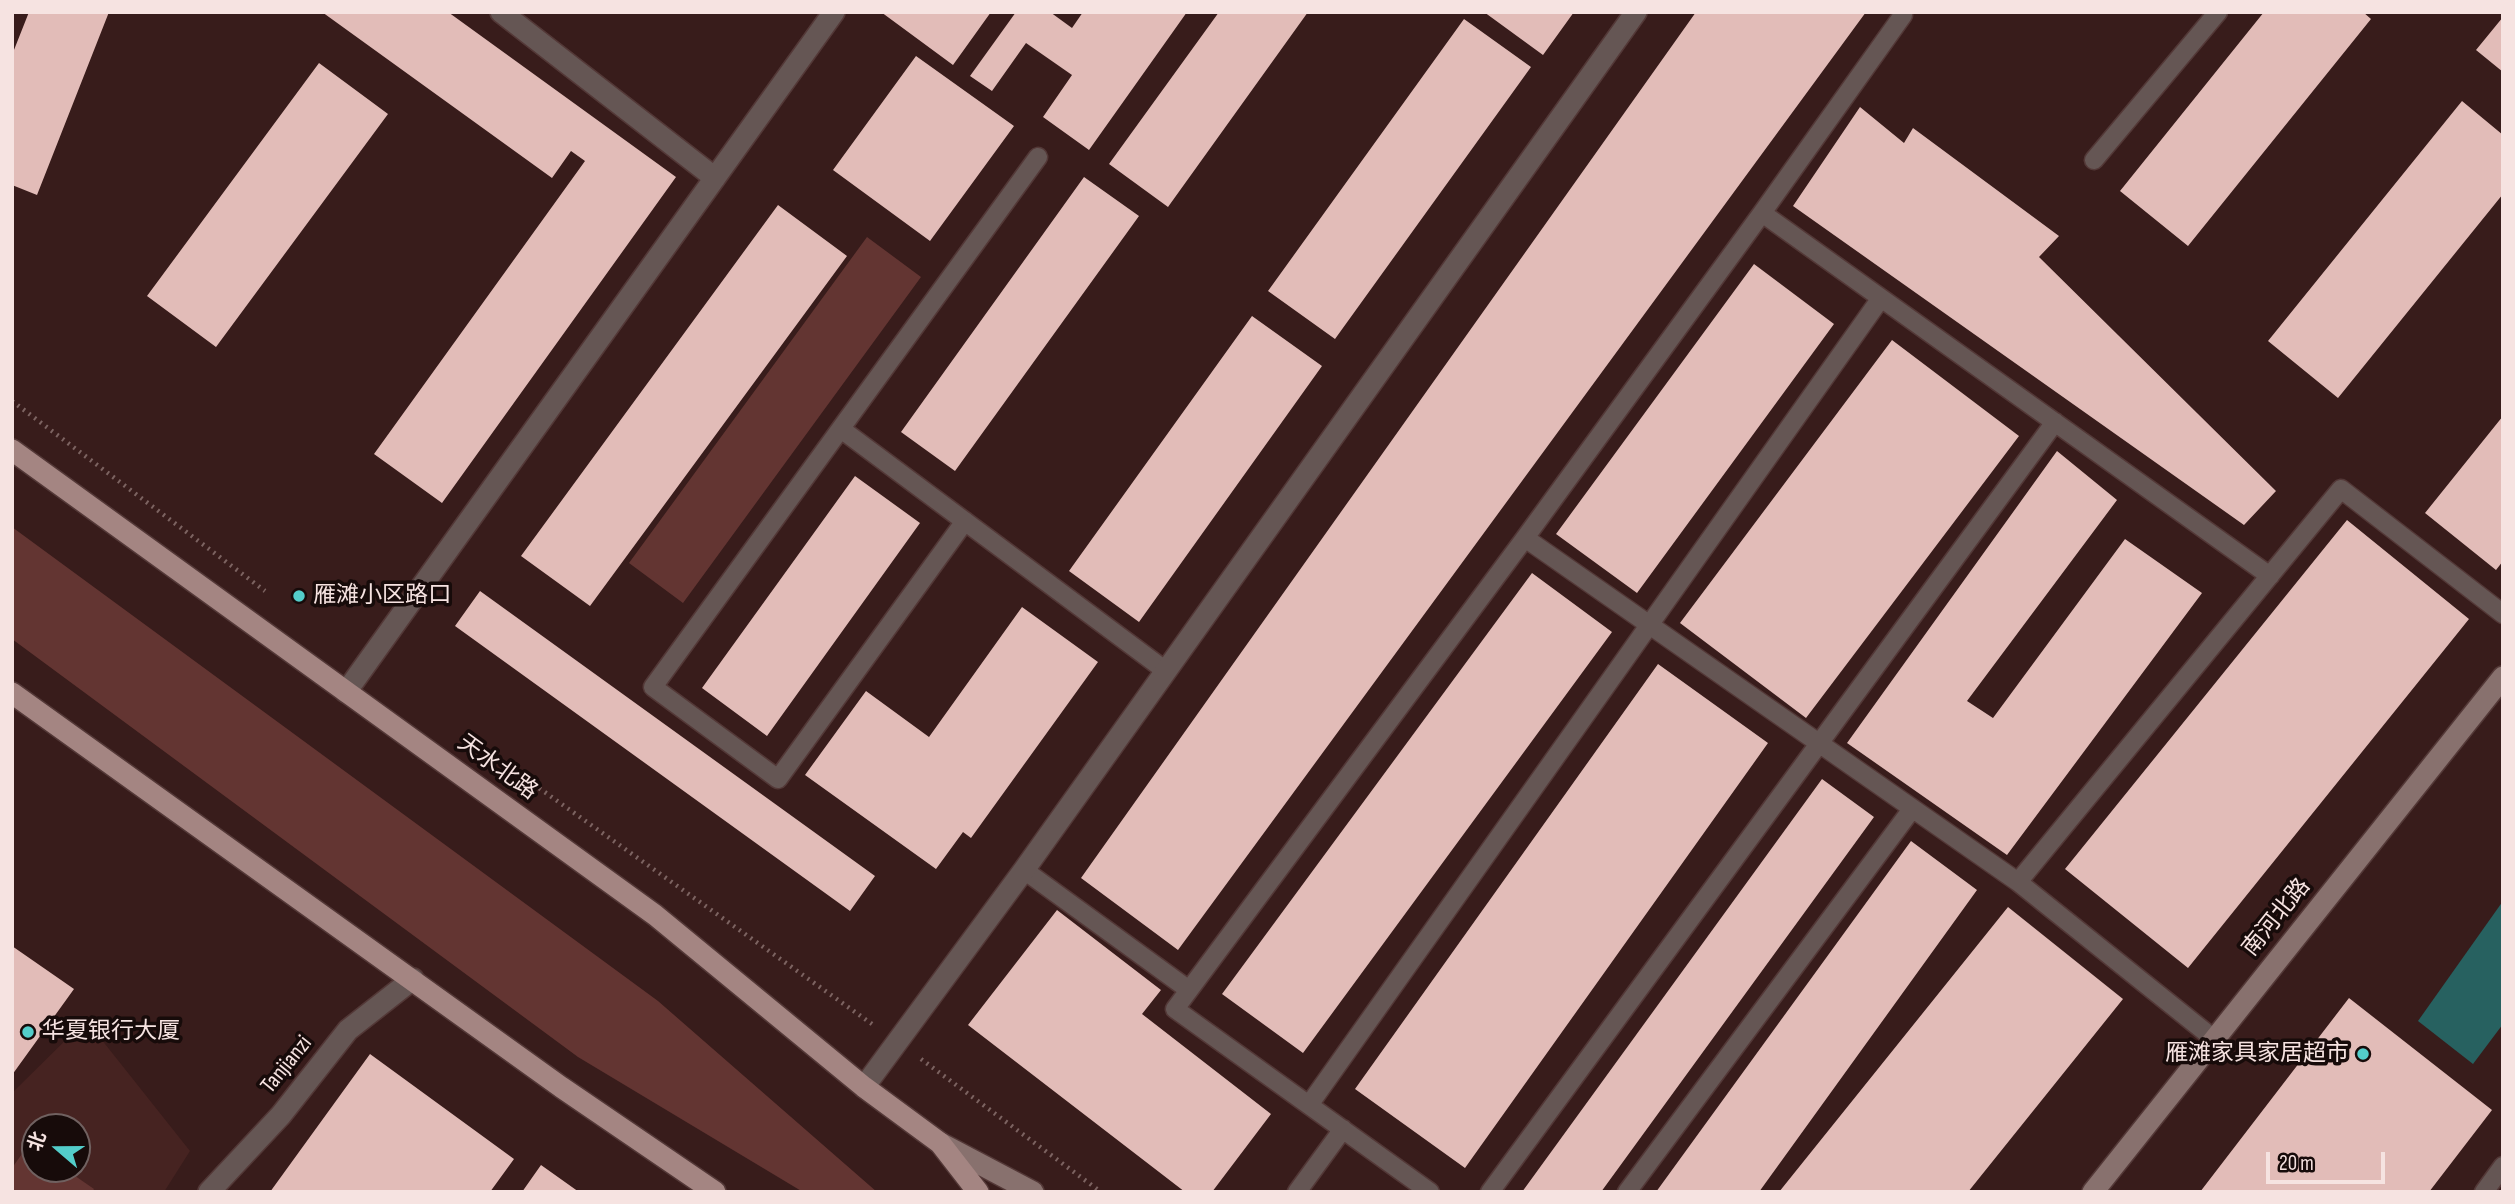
<!DOCTYPE html>
<meta charset="utf-8">
<style>
body{margin:0}
#map{position:relative;width:2515px;height:1204px;overflow:hidden;background:#381c1b;font-family:"Sofia Sans Condensed","Noto Sans SC",sans-serif}
canvas{display:block}
.frame{position:absolute;inset:0;border:14px solid #f6e3e1;pointer-events:none}
.north{position:absolute;left:21px;top:1113px;width:70px;height:70px;box-sizing:border-box;background:#170b0a;border:2px solid #706160;border-radius:50%;rotate:290deg;font-size:19px;font-weight:700;line-height:28px;text-align:center;color:#f6e3e1}
.north::after{content:'';display:block;margin:auto;width:24px;height:32px;background:#53cdca;clip-path:polygon(50% 0,100% 100%,50% 72%,0 100%)}
.scale{position:absolute;left:2266px;top:1152px;width:119px;height:32px;box-sizing:border-box;border:4px solid #f6e3e1;border-top:0;padding-left:9px;font-size:21px;line-height:24px;white-space:nowrap;color:#f6e3e1;-webkit-text-stroke:5px #170b0a;paint-order:stroke}
</style>
<div id="map">
<canvas width="2515" height="1204"></canvas>
<div class="frame"></div>
<div class="north">北</div>
<div class="scale">20 m</div>
</div>
<script>
const ctx = document.querySelector('canvas').getContext('2d');
ctx.lineJoin = 'round';
function fillPath(path, color) {
  ctx.fillStyle = color;
  ctx.fill(path, 'evenodd');
}
function toPath(rows) {
  const path = new Path2D();
  for (const r of rows) {
    path.moveTo(r[0], r[1]);
    for (let i = 2; i < r.length; i += 2) path.lineTo(r[i], r[i + 1]);
  }
  return path;
}
function strokePath(path, color, width, dash) {
  ctx.strokeStyle = color;
  ctx.lineWidth = width;
  ctx.lineCap = dash ? 'butt' : 'round';
  ctx.setLineDash(dash || []);
  ctx.stroke(path);
}
function drawText(font, color, halo, rows, align = 'center') {
  ctx.font = font + ' "Sofia Sans Condensed","Noto Sans SC",sans-serif';
  ctx.lineWidth = 7;
  ctx.setLineDash([]);
  ctx.textBaseline = 'middle';
  ctx.strokeStyle = halo;
  ctx.fillStyle = color;
  for (const [text, x, y, turn = 0] of rows) {
    ctx.save();
    ctx.translate(x, y);
    ctx.rotate((+turn || 0) * Math.PI / 180);
    ctx.textAlign = isNaN(turn) ? turn : align;
    if (halo) ctx.strokeText(text, 0, 0);
    ctx.fillText(text, 0, 0);
    ctx.restore();
  }
}
fillPath(toPath([
 [86,1020,190,1151,164,1192,12,1192,12,1093],
 [35,1127,77,1127,77,1169,35,1169]
]), '#462321');
fillPath(toPath([
 [867,237,921,277,683,603,629,563],
 [12,527,658,1001,877,1192,803,1192,578,1057,12,639],
 [29,1144,35,1148,35,1169,65,1169,94,1189,92,1192,12,1192,12,1168]
]), '#633532');
fillPath(toPath([
 [2503,901,2503,1024,2473,1064,2418,1021]
]), '#276160');
fillPath(toPath([
 [29,12,109,12,37,195,12,185,12,55],
 [322,12,448,12,676,177,442,503,374,454,585,161,571,151,552,178],
 [881,12,991,12,953,65],
 [1016,12,1050,12,1072,28,1083,12,1187,12,1089,150,1043,117,1072,75,1026,43,992,91,970,76],
 [1219,12,1308,12,1168,207,1109,164],
 [1484,12,1574,12,1543,55],
 [1696,12,1866,12,1178,950,1081,878],
 [2264,12,2363,12,2371,19,2188,246,2120,191],
 [2503,17,2503,72,2476,50],
 [1464,19,1531,67,1335,339,1268,291],
 [916,56,1014,126,930,241,833,170],
 [319,63,388,114,216,347,147,296],
 [2462,101,2503,135,2503,194,2338,398,2268,341],
 [1860,107,1904,143,1913,128,2059,236,2039,257,2276,491,2244,525,1793,206],
 [1084,177,1139,216,955,471,901,432],
 [778,205,847,256,590,606,521,556],
 [1754,264,1834,324,1637,593,1556,534],
 [1252,316,1322,366,1139,622,1069,571],
 [1892,340,2019,436,1806,718,1680,623],
 [2503,416,2503,561,2496,570,2425,513],
 [2057,451,2117,500,1967,701,1993,718,2125,539,2202,593,2007,855,1847,743],
 [855,476,920,523,767,736,702,688],
 [2347,520,2469,619,2188,968,2065,869],
 [1532,573,1612,632,1303,1053,1222,994],
 [480,591,875,876,850,911,455,626],
 [1022,607,1098,662,971,838,963,832,936,869,805,775,866,691,929,737],
 [1658,664,1768,743,1465,1168,1355,1089],
 [1822,779,1874,817,1601,1192,1522,1192],
 [1911,841,1977,890,1759,1192,1656,1192],
 [2008,907,2123,999,1968,1192,1779,1192],
 [1057,910,1161,990,1142,1014,1271,1114,1212,1192,1185,1192,968,1025],
 [12,946,74,989,12,1075],
 [2349,998,2492,1110,2429,1192,2200,1192],
 [370,1054,514,1159,490,1192,270,1192],
 [541,1165,579,1192,522,1192]
]), '#e2bcb8');
const lane = toPath([
 [2094,160,2218,12],
 [1762,213,2270,576],
 [841,429,1166,671],
 [965,521,778,779,653,687,1038,157],
 [1525,538,2018,882,2214,1039],
 [1024,870,1189,990],
 [2018,882,2341,489,2503,614],
 [1309,1105,1881,298],
 [1297,1192,1343,1129],
 [1430,1192,1175,1009,1525,538,1762,213,1903,15],
 [1490,1192,2055,422],
 [1627,1192,1912,809],
 [2484,1192,2503,1166]
]);
const street = toPath([
 [501,12,715,178],
 [346,692,834,12],
 [864,1087,1024,870,1636,12],
 [209,1192,281,1115,348,1030,413,979]
]);
const secondary = toPath([
 [940,1143,1033,1192],
 [2093,1192,2503,677]
]);
const primary = toPath([
 [12,450,655,915,864,1087,940,1143,978,1192],
 [12,693,561,1087,715,1192]
]);
strokePath(lane, '#533837', 21);
strokePath(street, '#533837', 24);
strokePath(secondary, '#533837', 24);
strokePath(primary, '#533837', 24);
strokePath(toPath([
 [12,401,265,591],
 [522,776,872,1024],
 [921,1059,1101,1192]
]), '#7c6361', 4.5, [2, 5]);
strokePath(lane, '#655654', 18);
strokePath(street, '#655654', 21);
strokePath(secondary, '#88716e', 21);
strokePath(primary, '#a48582', 21);
for (const [x, y, r, color] of [
 [299,596,7,"#53cdca"],
 [28,1032,7,"#53cdca"],
 [2363,1054,7,"#53cdca"]
]) {
  const dot = new Path2D();
  dot.arc(x, y, r, 0, 2 * Math.PI);
  ctx.fillStyle = color;
  ctx.fill(dot);
  strokePath(dot, '#170b0a', 2.5);
}
drawText('23px', '#f6e3e1', '#170b0a', [
 ["雁滩小区路口",313,596],
 ["华夏银行大厦",42,1032],
 ["雁滩家具家居超市",2349,1054,"right"]
], 'left');
drawText('23px', '#f6e3e1', '#170b0a', [
 ["天水北路",497,768,36],
 ["南河北路",2277,918,-51],
 ["Tanjianzi",287,1065,-51]
]);
</script>
